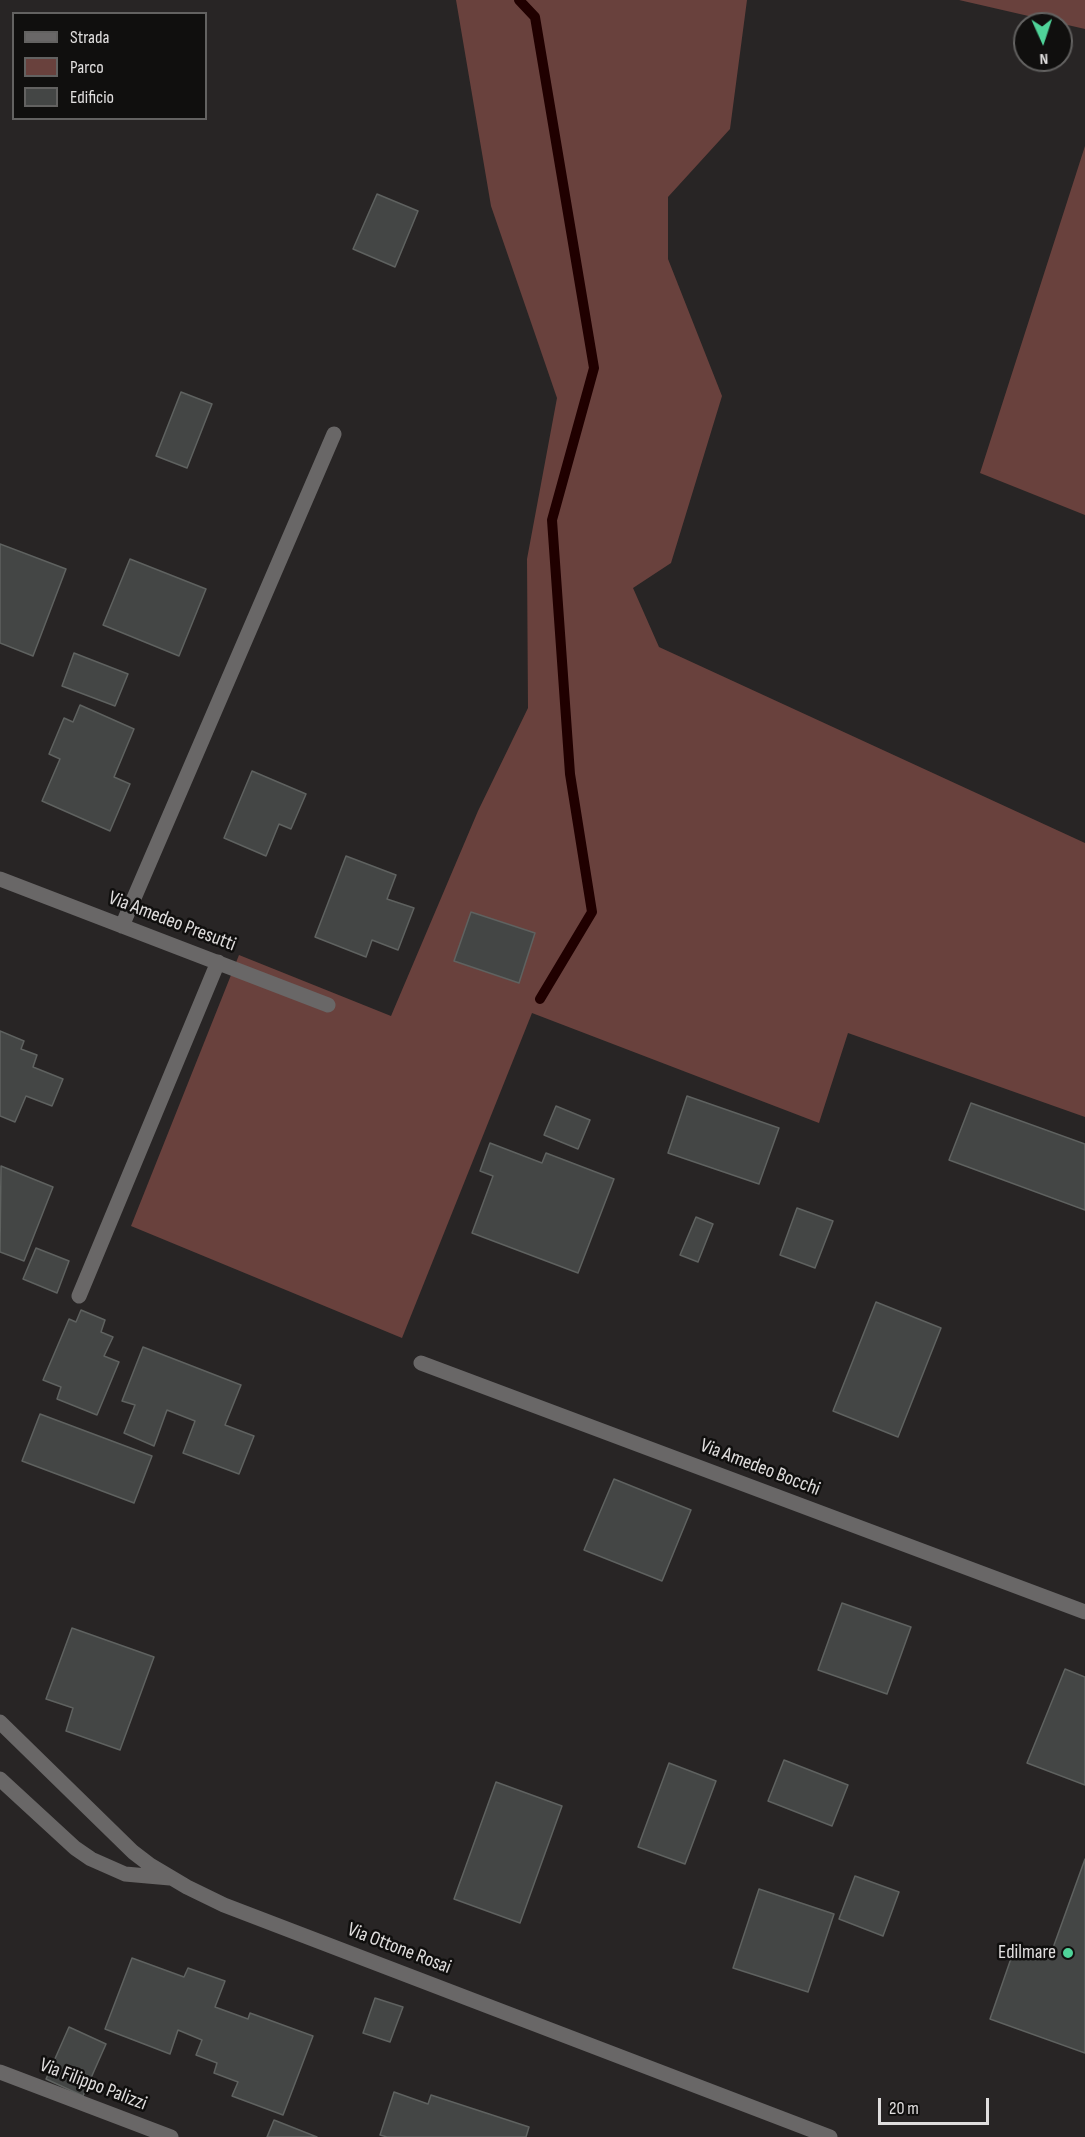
<!DOCTYPE html>
<style>
body{margin:0}
#map{position:relative;width:1085px;height:2137px;overflow:hidden;background:#282525;font-family:"Sofia Sans Condensed",sans-serif}
canvas{display:block}
.legend{position:absolute;left:12px;top:12px;width:195px;height:108px;box-sizing:border-box;background:#100f0e;border:2px solid #636261;margin:0;padding:8px 10px;list-style:none;font-size:18px;color:#e0dede}
.legend li{display:flex;align-items:center;gap:12px;height:30px}
.legend b{width:30px;border:2px solid #636261}
.north{position:absolute;left:1013px;top:12px;width:60px;height:60px;box-sizing:border-box;background:#100f0e;border:2px solid #636261;border-radius:50%;rotate:177deg;font-size:16px;font-weight:700;line-height:24px;text-align:center;color:#e0dede}
.north::after{content:'';display:block;margin:auto;width:21px;height:27px;background:#4fd399;clip-path:polygon(50% 0,100% 100%,50% 72%,0 100%)}
.scale{position:absolute;left:878px;top:2098px;width:111px;height:27px;box-sizing:border-box;border:3px solid #e0dede;border-top:0;padding-left:8px;font-size:18px;line-height:21px;white-space:nowrap;color:#e0dede;-webkit-text-stroke:4px #100f0e;paint-order:stroke}
</style>
<div id="map">
<canvas width="1085" height="2137"></canvas>
<ul class="legend">
<li><b style="height:8px;background:#696767"></b>Strada</li>
<li><b style="height:16px;background:#69413d"></b>Parco</li>
<li><b style="height:16px;background:#444645"></b>Edificio</li>
</ul>
<div class="north">N</div>
<div class="scale">20 m</div>
</div>
<script>
const ctx = document.querySelector('canvas').getContext('2d');
ctx.lineJoin = 'round';
function fillPath(path, color) {
  ctx.fillStyle = color;
  ctx.fill(path, 'evenodd');
}
function toPath(rows) {
  const path = new Path2D();
  for (const r of rows) {
    path.moveTo(r[0], r[1]);
    for (let i = 2; i < r.length; i += 2) path.lineTo(r[i], r[i + 1]);
  }
  return path;
}
function strokePath(path, color, width, dash) {
  ctx.strokeStyle = color;
  ctx.lineWidth = width;
  ctx.lineCap = dash ? 'butt' : 'round';
  ctx.setLineDash(dash || []);
  ctx.stroke(path);
}
function drawText(font, color, halo, rows, align = 'center') {
  ctx.font = font + ' "Sofia Sans Condensed",sans-serif';
  ctx.lineWidth = 5;
  ctx.setLineDash([]);
  ctx.textBaseline = 'middle';
  ctx.strokeStyle = halo;
  ctx.fillStyle = color;
  for (const [text, x, y, turn = 0] of rows) {
    ctx.save();
    ctx.translate(x, y);
    ctx.rotate((+turn || 0) * Math.PI / 180);
    ctx.textAlign = isNaN(turn) ? turn : align;
    if (halo) ctx.strokeText(text, 0, 0);
    ctx.fillText(text, 0, 0);
    ctx.restore();
  }
}
fillPath(toPath([
 [456,0,747,0,730,129,668,197,668,259,722,396,671,563,633,588,659,647,1085,843,1085,1117,848,1033,819,1123,532,1013,402,1338,131,1226,239,955,391,1016,478,811,528,708,527,559,557,398,491,206],
 [959,0,1085,0,1085,29],
 [1085,146,1085,515,980,473]
]), '#69413d');
strokePath(toPath([
 [519,0,535,17,594,368,552,520,570,774,592,912,540,999]
]), '#200000', 10);
const building = toPath([
 [377,194,418,211,395,267,353,249,377,194],
 [181,392,212,404,187,468,156,456,181,392],
 [0,544,66,569,33,656,0,643,0,544],
 [130,559,206,589,179,656,103,625,130,559],
 [74,653,128,674,115,706,62,686,74,653],
 [80,705,134,729,114,777,130,784,110,831,42,801,60,759,49,754,64,718,73,722,80,705],
 [252,771,306,794,291,829,279,824,266,856,224,838,252,771],
 [346,856,396,875,387,899,414,908,398,950,372,940,366,957,315,937,346,856],
 [471,912,535,933,519,983,454,961,471,912],
 [0,1031,24,1041,21,1049,37,1055,33,1067,63,1079,52,1106,26,1096,15,1122,0,1116,0,1031],
 [687,1096,779,1128,759,1184,668,1153,687,1096],
 [971,1103,1085,1144,1085,1210,949,1160,971,1103],
 [556,1106,590,1120,578,1149,544,1135,556,1106],
 [490,1143,542,1163,546,1153,614,1179,578,1273,472,1233,493,1176,480,1171,490,1143],
 [1,1166,53,1187,24,1261,0,1252,1,1166],
 [797,1208,833,1221,815,1268,780,1255,797,1208],
 [696,1217,713,1224,698,1262,680,1255,696,1217],
 [36,1248,69,1261,57,1293,23,1279,36,1248],
 [876,1302,941,1328,898,1437,833,1411,876,1302],
 [81,1310,105,1320,101,1332,113,1337,104,1356,119,1362,97,1415,57,1399,61,1387,43,1380,69,1319,76,1322,81,1310],
 [143,1347,241,1385,225,1425,254,1436,239,1474,183,1453,195,1421,167,1410,154,1446,124,1433,135,1405,122,1401,143,1347],
 [40,1414,152,1456,134,1503,22,1461,40,1414],
 [614,1479,691,1510,662,1581,584,1550,614,1479],
 [842,1603,911,1627,887,1694,818,1670,842,1603],
 [72,1628,154,1657,120,1750,66,1731,73,1708,46,1699,72,1628],
 [1065,1669,1085,1677,1085,1785,1027,1763,1065,1669],
 [784,1760,848,1785,832,1826,768,1801,784,1760],
 [669,1763,716,1781,685,1864,638,1847,669,1763],
 [496,1782,562,1806,520,1923,454,1899,496,1782],
 [1085,1859,1085,2053,990,2019,1015,1947,1049,1959,1085,1859],
 [855,1876,899,1892,883,1936,839,1919,855,1876],
 [759,1889,834,1914,808,1992,733,1968,759,1889],
 [132,1958,184,1977,188,1968,225,1981,215,2007,248,2019,250,2013,313,2036,283,2115,232,2096,238,2082,214,2073,217,2063,196,2055,202,2040,178,2030,170,2054,105,2029,132,1958],
 [375,1998,403,2007,390,2042,363,2033,375,1998],
 [69,2027,106,2044,83,2096,46,2079,69,2027],
 [394,2092,428,2104,431,2095,529,2127,526,2137,387,2137,380,2135,394,2092],
 [274,2120,317,2137,267,2137,274,2120]
]);
fillPath(building, '#444645');
strokePath(building, '#5f6260', 1.5);
strokePath(toPath([
 [0,879,328,1005],
 [122,926,334,434],
 [79,1296,218,962],
 [421,1363,1085,1612],
 [0,1722,133,1852,150,1865,187,1887,224,1905,830,2137],
 [0,1779,75,1848,91,1859,125,1874,170,1878],
 [0,2072,171,2137]
]), '#696767', 15);
for (const [x, y, r, color] of [
 [1068,1953,6,"#4fd399"]
]) {
  const dot = new Path2D();
  dot.arc(x, y, r, 0, 2 * Math.PI);
  ctx.fillStyle = color;
  ctx.fill(dot);
  strokePath(dot, '#100f0e', 2);
}
drawText('20px', '#e0dede', '#100f0e', [
 ["Via Amedeo Presutti",172,922,21],
 ["Via Amedeo Bocchi",760,1468,21],
 ["Via Ottone Rosai",399,1949,21],
 ["Via Filippo Palizzi",93,2085,21]
]);
drawText('20px', '#e0dede', '#100f0e', [
 ["Edilmare",1056,1953]
], 'right');
</script>
